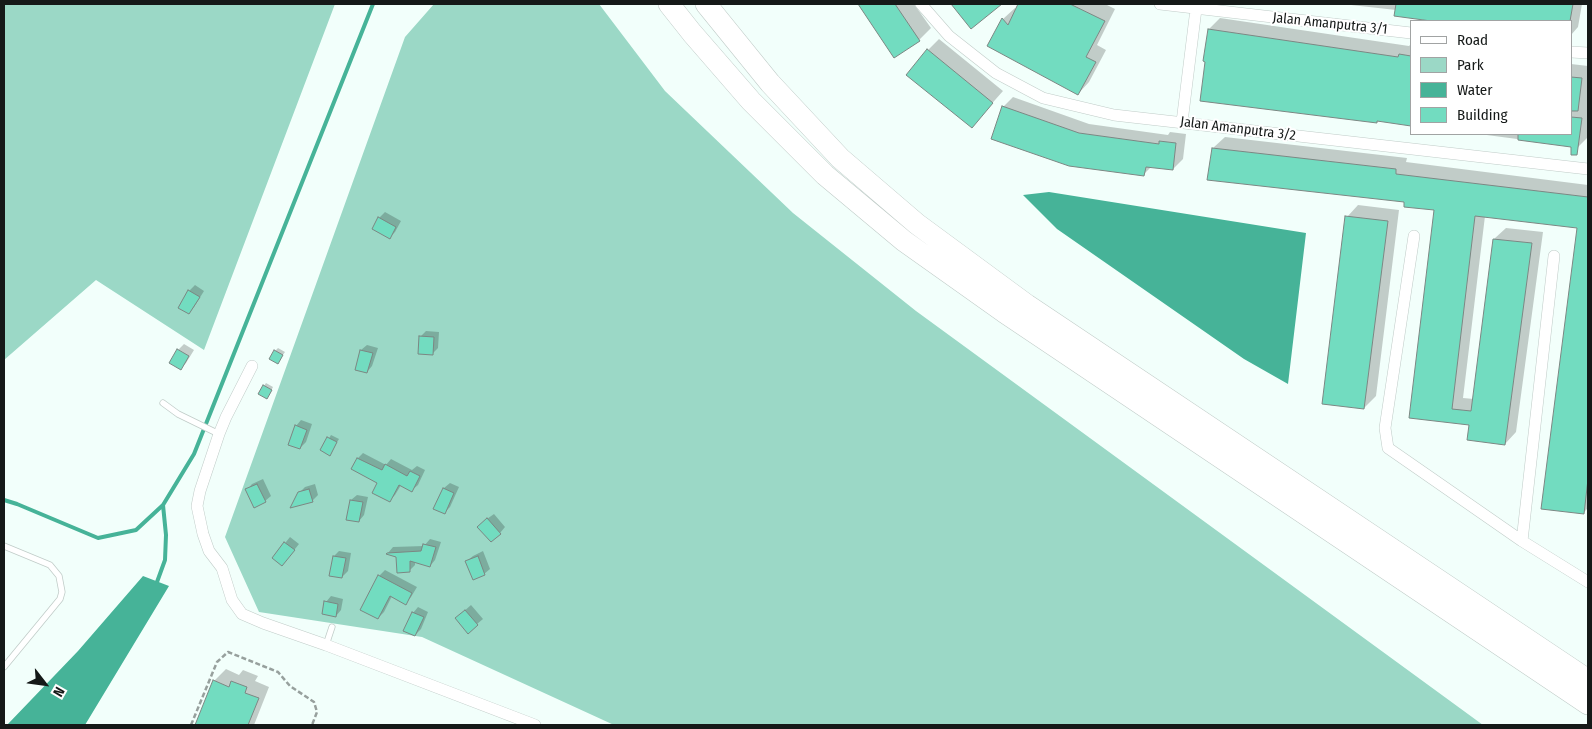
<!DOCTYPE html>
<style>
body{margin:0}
#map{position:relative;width:1592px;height:729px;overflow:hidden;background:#f2fffb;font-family:"Fira Sans Condensed",sans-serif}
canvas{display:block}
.frame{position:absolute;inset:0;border:5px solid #151918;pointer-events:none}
.legend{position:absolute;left:1410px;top:20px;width:162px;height:115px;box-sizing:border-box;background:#fff;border:1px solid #a1a3a3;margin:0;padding:6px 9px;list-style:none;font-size:15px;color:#151918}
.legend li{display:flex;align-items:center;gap:10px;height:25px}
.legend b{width:25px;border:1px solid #a1a3a3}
.north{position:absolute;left:20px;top:659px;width:50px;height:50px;-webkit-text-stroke:4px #fff;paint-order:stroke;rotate:120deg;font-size:14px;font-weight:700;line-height:20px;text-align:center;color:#151918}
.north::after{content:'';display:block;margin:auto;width:18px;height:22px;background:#151918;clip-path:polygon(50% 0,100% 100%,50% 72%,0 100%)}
</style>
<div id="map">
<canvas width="1592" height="729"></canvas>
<div class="frame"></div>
<ul class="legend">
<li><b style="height:6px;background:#fff"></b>Road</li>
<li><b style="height:14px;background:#9bd8c6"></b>Park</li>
<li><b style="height:14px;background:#46b398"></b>Water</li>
<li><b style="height:14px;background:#72dcc0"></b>Building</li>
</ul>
<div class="north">N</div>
</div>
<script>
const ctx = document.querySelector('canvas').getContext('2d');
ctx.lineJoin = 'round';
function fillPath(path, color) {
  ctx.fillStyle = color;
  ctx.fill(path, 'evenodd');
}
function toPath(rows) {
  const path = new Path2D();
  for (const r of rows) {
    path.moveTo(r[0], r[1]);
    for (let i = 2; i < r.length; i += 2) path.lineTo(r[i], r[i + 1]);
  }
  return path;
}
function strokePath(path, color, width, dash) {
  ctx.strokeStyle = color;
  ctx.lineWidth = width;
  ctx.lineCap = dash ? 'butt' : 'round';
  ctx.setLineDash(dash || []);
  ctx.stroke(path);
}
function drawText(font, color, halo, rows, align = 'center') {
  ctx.font = font + ' "Fira Sans Condensed",sans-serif';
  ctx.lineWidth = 4;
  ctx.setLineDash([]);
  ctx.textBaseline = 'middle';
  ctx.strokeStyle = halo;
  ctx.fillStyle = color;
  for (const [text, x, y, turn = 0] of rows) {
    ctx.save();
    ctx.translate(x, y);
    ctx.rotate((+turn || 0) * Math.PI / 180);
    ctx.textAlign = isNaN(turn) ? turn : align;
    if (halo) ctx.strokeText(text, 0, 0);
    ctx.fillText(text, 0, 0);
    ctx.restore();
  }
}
fillPath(toPath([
 [4,4,335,4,204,350,96,280,4,360],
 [434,4,599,4,665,91,793,213,916,311,1483,725,614,725,422,637,259,612,225,537,405,37]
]), '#9bd8c6');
fillPath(toPath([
 [1049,192,1306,233,1288,384,1244,359,1057,229,1023,195],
 [143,576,169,586,85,725,7,725,78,651]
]), '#46b398');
fillPath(toPath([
 [860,4,914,4,931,28,919,40,895,56],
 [1020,4,1105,4,1115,9,1097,45,1106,50,1089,82,1078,94,989,46,1003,19,1015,8,1016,10],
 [1342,4,1582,4,1578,27,1571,35,1571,21,1440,21,1395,15,1396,10],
 [1220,18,1409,46,1411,44,1411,125,1379,120,1377,122,1209,29],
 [939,39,1003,91,972,126,928,50],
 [1571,64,1588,66,1588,137,1578,147,1479,134,1571,134],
 [1013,97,1089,124,1168,135,1170,132,1186,134,1183,159,1173,169,1151,167,1144,174,1003,107],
 [1225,137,1407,158,1406,162,1588,185,1588,508,1583,513,1578,227,1485,216,1463,398,1474,399,1494,239,1506,228,1543,232,1516,432,1505,444,1470,423,1410,416,1435,209,1213,148],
 [1358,205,1399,210,1376,396,1364,408,1347,217],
 [385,212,401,221,395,232,390,237,379,218],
 [195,285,204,291,194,307,189,313,189,291],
 [426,331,439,332,438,348,432,354,420,337],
 [184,344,194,350,186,363,181,368,178,350],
 [367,345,378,348,372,366,367,372,361,350],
 [278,348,285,352,278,362,275,351],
 [266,383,273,387,269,395,264,386],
 [301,420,312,424,306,442,300,448,296,426],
 [331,435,339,439,330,454,322,450],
 [363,453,386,465,391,459,412,470,417,466,425,470,418,485,412,490,401,485,395,495,389,501,378,482,352,469,358,458],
 [263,479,271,496,265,501,247,490,252,484],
 [450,483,459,487,450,507,444,513,435,508,444,488],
 [315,484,318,495,312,501,299,493,305,487],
 [357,495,368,497,364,515,359,521,351,500],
 [494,514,505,527,500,533,484,521],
 [290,537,299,544,287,559,273,558],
 [430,539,441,542,435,560,430,566,415,561,415,565,409,571,397,556,388,553,393,547,424,546],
 [339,551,351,553,348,571,342,577,334,556],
 [483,551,490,569,484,574,467,561,473,556],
 [385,570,417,587,411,597,406,603,392,596,384,612,378,618,379,576],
 [331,596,343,599,341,610,336,616,326,602],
 [471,605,483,619,477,624,462,613],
 [418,607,428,612,421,629,415,635,413,613],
 [226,669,239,675,243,670,258,676,255,681,269,687,254,725,197,725,214,681]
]), '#0003');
strokePath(toPath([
 [4,500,17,504,98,538,136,530,163,505],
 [157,582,165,560,166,535,163,505,194,454,373,4]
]), '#46b398', 4);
const building = toPath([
 [858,4,895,4,920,41,894,58,858,4],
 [951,4,1002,4,971,29,951,4],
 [1018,4,1070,4,1105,21,1086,57,1096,62,1078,95,987,46,1002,18,1008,25,1018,4],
 [1396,4,1573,4,1570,21,1431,21,1394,16,1396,4],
 [1208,29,1398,57,1399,54,1411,56,1411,126,1377,121,1377,123,1200,101,1205,62,1203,61,1208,29],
 [927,49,993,103,972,128,906,75,927,49],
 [1571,77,1582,78,1578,111,1571,111,1571,77],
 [1002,106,1079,133,1159,144,1159,141,1176,143,1173,170,1146,167,1144,176,1069,166,991,139,1002,106],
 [1571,117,1582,118,1577,155,1571,155,1571,147,1518,140,1518,134,1571,134,1571,117],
 [1212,148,1396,169,1396,174,1588,197,1588,479,1584,514,1541,509,1577,228,1475,216,1452,409,1471,411,1493,239,1532,243,1505,445,1467,440,1469,425,1409,418,1434,210,1404,207,1404,202,1207,180,1212,148],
 [1345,216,1388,221,1364,409,1322,404,1345,216],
 [378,217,396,227,390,239,372,229,378,217],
 [188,290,200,297,189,314,178,308,188,290],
 [419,336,434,337,433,355,418,354,419,336],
 [177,349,189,356,181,370,169,363,177,349],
 [274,350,283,355,278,364,269,359,274,350],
 [360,350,373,353,367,373,355,370,360,350],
 [263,385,272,390,267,399,258,394,263,385],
 [295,425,307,430,300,449,288,445,295,425],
 [327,437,337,442,330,456,320,450,327,437],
 [357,458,382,470,385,464,407,476,410,471,420,476,412,492,399,485,390,502,372,493,377,483,351,469,357,458],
 [257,484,266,502,254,508,245,489,257,484],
 [443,488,454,493,445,514,433,509,443,488],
 [309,489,313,502,290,508,298,492,309,489],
 [350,500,363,502,359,522,346,520,350,500],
 [487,518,501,534,491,542,477,527,487,518],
 [284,542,295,550,282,566,272,558,284,542],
 [423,544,436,547,430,567,410,561,410,572,397,573,396,557,386,554,387,553,421,551,423,544],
 [333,556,346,558,342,578,329,576,333,556],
 [478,556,485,575,473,580,465,561,478,556],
 [378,575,412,593,406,605,390,596,378,619,360,610,378,575],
 [324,601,338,604,336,617,322,614,324,601],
 [465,610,478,625,468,634,455,618,465,610],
 [412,612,424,617,415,636,403,631,412,612],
 [213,680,229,687,231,681,247,687,245,693,259,698,248,725,195,725,213,680]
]);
fillPath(building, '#72dcc0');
strokePath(building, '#7c8783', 1);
const lane = toPath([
 [163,403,178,414,219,434],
 [4,546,50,565,59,576,62,592,60,599,4,667],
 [326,645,332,627]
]);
const street = toPath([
 [921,4,949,36,996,73,1043,98,1114,115,1588,169],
 [1160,4,1411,33],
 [1571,52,1588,53],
 [1182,122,1196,9],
 [1414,236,1385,428,1388,448,1522,541,1588,582],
 [252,366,226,417,219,434,200,491,197,506,203,534,209,551,222,568,232,600,242,614,263,623,326,645,535,725],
 [1522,541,1554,256]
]);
const highway = toPath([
 [669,4,692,33,751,101,825,175,904,241,1004,312,1588,704],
 [706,4,770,83,840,158,917,224,1027,305,1588,680]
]);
strokePath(lane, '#c0ccc8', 7);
strokePath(street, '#c0ccc8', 12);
strokePath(highway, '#c0ccc8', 22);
strokePath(toPath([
 [191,725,217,662,228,652,278,672,290,686,314,702,317,712,312,725]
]), '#97a09d', 2.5, [5, 2.5]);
strokePath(lane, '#fff', 5.5);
strokePath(street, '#fff', 11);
strokePath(highway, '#fff', 21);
drawText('14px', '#151918', '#fff', [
 ["Jalan Amanputra 3/1",1330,24,6],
 ["Jalan Amanputra 3/2",1238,129,7]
]);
</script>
